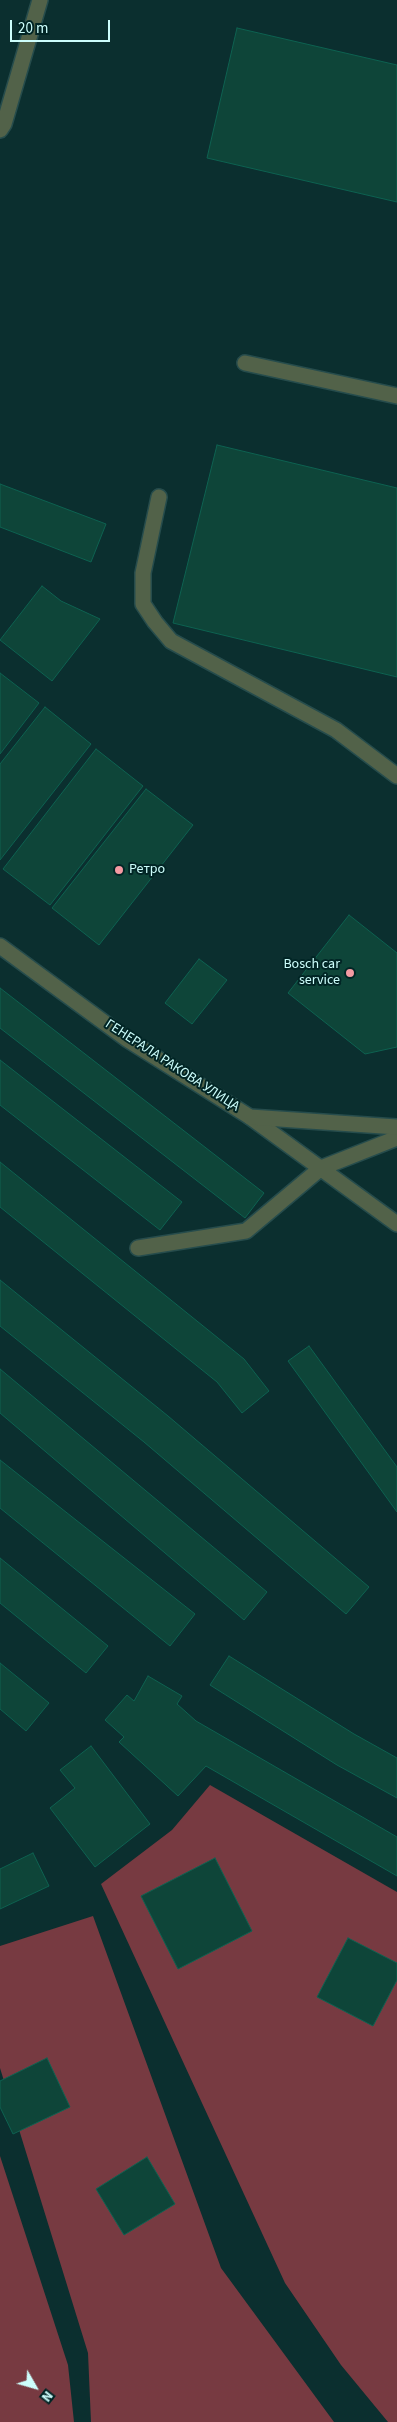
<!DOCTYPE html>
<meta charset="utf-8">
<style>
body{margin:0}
#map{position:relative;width:397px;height:2422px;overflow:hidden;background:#0b2f2f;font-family:"Source Sans 3",sans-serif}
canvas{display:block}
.north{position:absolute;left:10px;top:2362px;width:50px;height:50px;-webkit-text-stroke:4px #012525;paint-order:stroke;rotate:128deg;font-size:14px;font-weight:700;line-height:20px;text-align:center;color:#cdfefc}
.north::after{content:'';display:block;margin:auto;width:18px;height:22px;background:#cdfefc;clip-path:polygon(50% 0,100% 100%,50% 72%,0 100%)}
.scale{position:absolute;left:10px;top:20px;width:100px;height:22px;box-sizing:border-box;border:2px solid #cdfefc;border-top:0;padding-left:6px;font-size:15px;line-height:18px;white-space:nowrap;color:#cdfefc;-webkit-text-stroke:4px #012525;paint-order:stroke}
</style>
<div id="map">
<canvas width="397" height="2422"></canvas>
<div class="north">N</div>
<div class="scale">20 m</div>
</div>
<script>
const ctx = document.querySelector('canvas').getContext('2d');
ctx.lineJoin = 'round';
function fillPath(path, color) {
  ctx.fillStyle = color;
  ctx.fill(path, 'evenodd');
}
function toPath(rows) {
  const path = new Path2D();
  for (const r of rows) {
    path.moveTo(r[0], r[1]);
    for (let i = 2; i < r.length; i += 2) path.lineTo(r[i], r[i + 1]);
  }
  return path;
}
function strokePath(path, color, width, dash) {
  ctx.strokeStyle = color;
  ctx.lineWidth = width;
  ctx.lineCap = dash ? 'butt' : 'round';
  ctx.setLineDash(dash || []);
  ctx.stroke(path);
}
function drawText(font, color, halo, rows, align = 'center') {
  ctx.font = font + ' "Source Sans 3",sans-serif';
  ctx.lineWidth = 4;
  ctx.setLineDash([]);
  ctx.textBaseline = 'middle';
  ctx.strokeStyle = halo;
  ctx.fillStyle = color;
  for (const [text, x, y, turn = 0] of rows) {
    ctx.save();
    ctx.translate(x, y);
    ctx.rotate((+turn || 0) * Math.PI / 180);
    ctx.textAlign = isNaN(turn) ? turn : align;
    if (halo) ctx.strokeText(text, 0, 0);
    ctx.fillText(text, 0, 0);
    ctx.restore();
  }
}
fillPath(toPath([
 [210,1785,397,1892,397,2422,388,2422,341,2365,285,2283,101,1884,172,1830],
 [93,1916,221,2268,334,2422,91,2422,88,2353,0,2068,0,1946],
 [0,2156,68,2365,74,2422,0,2422]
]), '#773a41');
const building = toPath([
 [237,28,397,65,397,202,207,158,237,28],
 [217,445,397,488,397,677,173,623,217,445],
 [0,484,106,524,91,562,0,527,0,484],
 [42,586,61,601,100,619,52,681,0,640,42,586],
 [0,673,39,703,0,754,0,673],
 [45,707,91,744,0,860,0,764,45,707],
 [96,749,143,786,50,905,3,869,96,749],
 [146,789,193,825,99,945,52,908,146,789],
 [349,915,397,953,397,1047,365,1054,288,993,349,915],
 [199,959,227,980,192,1024,165,1003,199,959],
 [0,988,264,1193,245,1218,0,1028,0,988],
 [0,1060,182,1202,160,1230,0,1105,0,1060],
 [0,1162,244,1359,269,1391,242,1413,217,1382,0,1207,0,1162],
 [0,1280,168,1416,369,1587,346,1614,144,1442,0,1326,0,1280],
 [309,1346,397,1467,397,1512,288,1361,309,1346],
 [0,1369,267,1592,244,1620,0,1413,0,1369],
 [0,1460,195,1614,170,1646,0,1508,0,1460],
 [0,1558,108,1646,86,1673,0,1603,0,1558],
 [229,1656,354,1734,397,1758,397,1798,337,1765,210,1685,229,1656],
 [0,1663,49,1703,26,1731,0,1709,0,1663],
 [148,1676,182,1696,177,1704,196,1721,397,1837,397,1876,206,1766,178,1796,119,1742,124,1737,105,1720,127,1695,134,1701,148,1676],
 [91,1746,150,1824,95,1867,50,1808,75,1788,60,1770,91,1746],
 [33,1853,49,1886,0,1909,0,1869,33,1853],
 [215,1858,252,1931,178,1969,141,1896,215,1858],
 [348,1938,397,1963,397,1980,373,2026,317,1997,348,1938],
 [47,2058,70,2107,13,2134,0,2107,0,2081,47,2058],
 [147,2157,175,2204,124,2235,96,2189,147,2157]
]);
fillPath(building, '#0e4539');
strokePath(building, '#0e6251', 1);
const service = toPath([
 [0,130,4,124,40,0],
 [245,363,397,396],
 [159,497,143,573,143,604,155,622,171,641,336,730,397,776],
 [250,1117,397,1224],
 [138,1248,246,1231,321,1168,397,1138]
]);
const minor = toPath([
 [0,946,128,1040,250,1117,397,1127]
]);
strokePath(service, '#264c4c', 18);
strokePath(minor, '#264c4c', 18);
strokePath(service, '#526249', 15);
strokePath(minor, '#526249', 15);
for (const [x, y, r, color] of [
 [119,870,5,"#f49aa2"],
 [350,973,5,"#f49aa2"]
]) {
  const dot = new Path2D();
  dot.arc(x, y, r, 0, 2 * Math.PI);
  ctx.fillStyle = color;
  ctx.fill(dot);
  strokePath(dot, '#012525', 2);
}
drawText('14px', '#cdfefc', '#012525', [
 ["Ретро",129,870],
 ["Bosch car",340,965,"right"],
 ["service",340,981,"right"]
], 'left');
drawText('14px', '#cdfefc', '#012525', [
 ["ГЕНЕРАЛА РАКОВА УЛИЦА",172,1066,33]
]);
</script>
